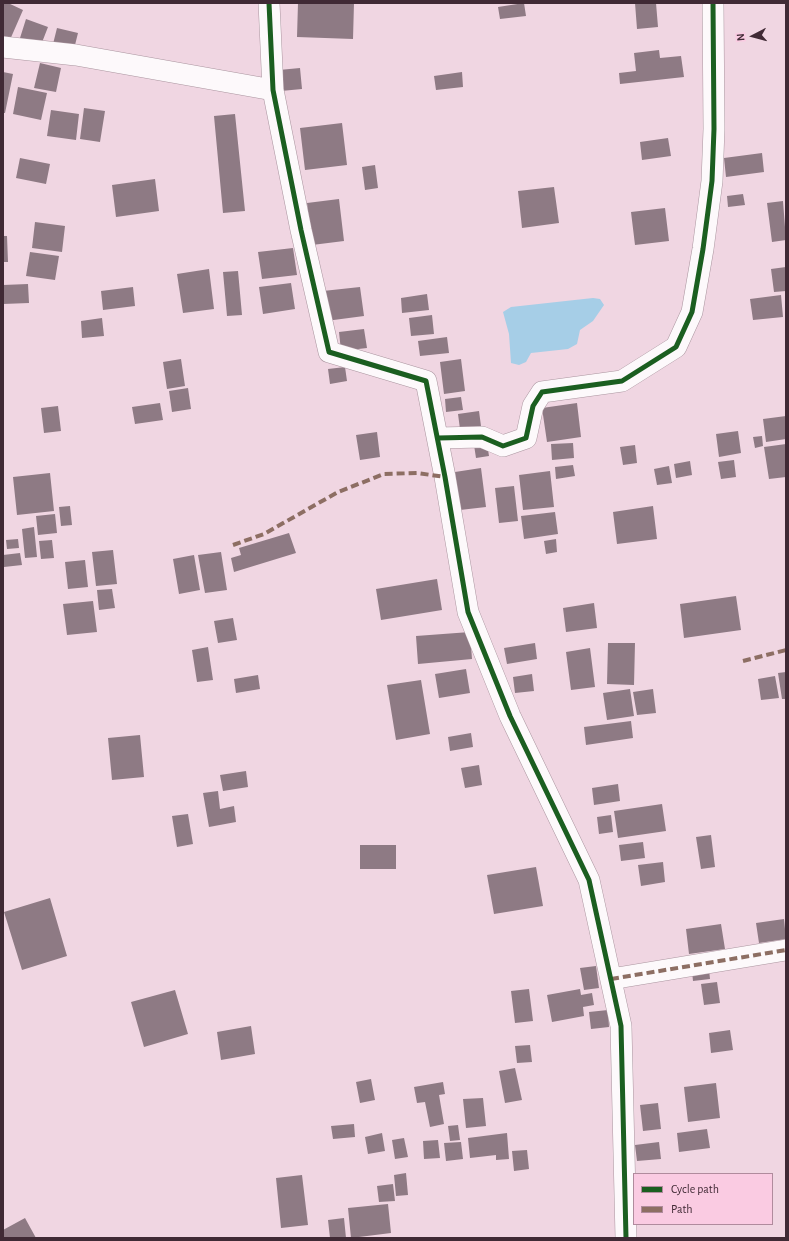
<!DOCTYPE html>
<style>
body{margin:0}
#map{position:relative;width:789px;height:1241px;overflow:hidden;background:#f0d6e2;font-family:"Alegreya Sans",sans-serif}
canvas{display:block}
.frame{position:absolute;inset:0;border:4px solid #402a35;pointer-events:none}
.legend{position:absolute;left:633px;top:1173px;width:140px;height:52px;box-sizing:border-box;background:#facbe2;border:1px solid #b08b9d;margin:0;padding:5px 7px;list-style:none;font-size:12px;color:#402a35}
.legend li{display:flex;align-items:center;gap:8px;height:20px}
.legend b{width:20px;border:1px solid #b08b9d}
.north{position:absolute;left:733px;top:16px;width:40px;height:40px;-webkit-text-stroke:3px #facbe2;paint-order:stroke;rotate:264deg;font-size:11px;font-weight:700;line-height:16px;text-align:center;color:#402a35}
.north::after{content:'';display:block;margin:auto;width:14px;height:18px;background:#402a35;clip-path:polygon(50% 0,100% 100%,50% 72%,0 100%)}
</style>
<div id="map">
<canvas width="789" height="1241"></canvas>
<div class="frame"></div>
<ul class="legend">
<li><b style="height:5px;background:#1b5e20"></b>Cycle path</li>
<li><b style="height:5px;background:#8d6e63"></b>Path</li>
</ul>
<div class="north">N</div>
</div>
<script>
const ctx = document.querySelector('canvas').getContext('2d');
ctx.lineJoin = 'round';
function fillPath(path, color) {
  ctx.fillStyle = color;
  ctx.fill(path, 'evenodd');
}
function toPath(rows) {
  const path = new Path2D();
  for (const r of rows) {
    path.moveTo(r[0], r[1]);
    for (let i = 2; i < r.length; i += 2) path.lineTo(r[i], r[i + 1]);
  }
  return path;
}
function strokePath(path, color, width, dash) {
  ctx.strokeStyle = color;
  ctx.lineWidth = width;
  ctx.lineCap = dash ? 'butt' : 'round';
  ctx.setLineDash(dash || []);
  ctx.stroke(path);
}
fillPath(toPath([
 [593,298,600,299,604,305,593,321,580,330,577,344,568,349,531,353,526,362,519,365,511,363,509,334,503,312,511,307]
]), '#a6cee7');
fillPath(toPath([
 [3,3,8,3,23,10,9,42,3,39],
 [298,3,354,3,353,39,297,37],
 [524,3,526,16,500,19,498,7],
 [635,3,656,3,658,27,637,29],
 [26,19,48,27,41,45,20,38],
 [57,28,78,33,73,53,52,48],
 [659,50,660,58,681,56,684,77,620,84,619,73,636,71,634,53],
 [40,63,61,68,56,92,34,88],
 [300,68,302,89,281,91,279,70],
 [3,72,13,74,5,113,3,113],
 [462,72,463,87,436,90,434,76],
 [18,87,47,93,41,120,13,114],
 [84,108,105,111,100,142,80,139],
 [51,110,79,114,76,140,47,136],
 [235,114,245,211,223,213,214,116],
 [342,123,347,165,305,170,300,128],
 [668,138,671,156,642,160,640,142],
 [762,153,764,172,726,177,724,158],
 [20,158,50,164,46,184,16,178],
 [375,165,378,188,365,190,362,167],
 [155,179,159,211,116,217,112,185],
 [554,187,559,223,522,228,518,191],
 [743,194,745,205,728,207,727,196],
 [339,199,344,241,312,245,307,203],
 [783,201,786,240,772,242,767,203],
 [665,208,669,241,635,245,631,212],
 [35,222,65,226,62,252,32,248],
 [3,236,7,236,8,262,3,262],
 [293,248,297,275,262,279,258,252],
 [30,252,59,256,55,280,26,276],
 [786,267,786,291,774,292,771,269],
 [209,269,214,309,183,313,177,274],
 [238,271,242,315,227,316,223,272],
 [291,283,295,309,263,314,259,287],
 [28,284,29,303,3,304,3,285],
 [133,287,135,306,103,310,101,291],
 [360,287,364,316,326,321,323,291],
 [427,294,429,310,402,313,401,298],
 [781,295,783,317,753,320,750,299],
 [432,315,434,334,411,336,409,318],
 [102,318,104,336,82,338,81,321],
 [364,329,367,348,341,351,339,332],
 [447,337,449,353,420,356,418,341],
 [181,359,185,386,167,389,163,362],
 [461,359,465,391,444,394,440,362],
 [345,367,347,381,330,384,328,369],
 [188,388,191,409,172,412,169,391],
 [461,397,463,410,446,412,445,399],
 [160,403,163,420,135,424,132,407],
 [577,403,581,437,547,442,542,408],
 [58,406,61,431,44,433,41,408],
 [479,411,481,426,460,429,458,414],
 [786,416,786,439,766,442,763,419],
 [738,431,741,453,719,457,716,434],
 [377,432,380,457,360,460,356,435],
 [762,436,763,446,755,448,753,437],
 [487,443,489,456,476,458,474,445],
 [573,443,574,458,552,460,551,444],
 [786,444,786,477,769,479,764,447],
 [635,445,637,463,623,465,620,447],
 [734,460,736,477,721,479,718,462],
 [690,461,692,475,676,478,674,464],
 [573,465,575,476,556,479,555,467],
 [669,466,672,483,657,485,654,469],
 [481,468,486,507,460,510,455,472],
 [550,471,554,507,523,510,519,475],
 [50,473,54,511,17,515,13,477],
 [514,486,518,521,499,523,495,488],
 [70,506,72,525,61,526,59,507],
 [653,506,657,539,617,544,613,512],
 [555,512,558,534,524,539,521,516],
 [55,514,57,533,38,535,36,516],
 [34,527,37,557,25,558,22,529],
 [289,533,296,553,234,572,231,558,241,555,239,548],
 [18,539,19,548,7,549,6,540],
 [556,539,557,552,546,554,544,541],
 [52,540,54,558,41,559,39,541],
 [113,550,117,584,96,586,92,552],
 [221,552,227,590,205,593,198,555],
 [20,553,22,565,4,567,3,555],
 [194,555,200,590,179,594,173,559],
 [85,560,88,587,68,589,65,562],
 [437,579,442,610,381,620,376,589],
 [112,589,115,608,99,610,97,590],
 [736,596,741,630,684,638,680,604],
 [93,601,97,632,67,635,63,604],
 [594,603,597,628,566,632,563,608],
 [233,618,237,640,218,643,214,621],
 [470,632,472,659,418,664,416,636],
 [535,643,537,659,507,664,504,648],
 [608,643,635,643,634,685,607,684],
 [208,647,213,680,197,682,192,650],
 [590,648,595,687,571,690,566,652],
 [466,669,470,693,439,698,435,674],
 [786,672,786,699,782,699,778,673],
 [532,674,534,691,515,693,513,677],
 [258,675,260,689,236,693,234,679],
 [775,676,779,698,761,700,758,679],
 [421,680,430,734,396,740,387,685],
 [630,689,634,716,607,720,603,693],
 [653,689,656,713,637,715,633,692],
 [631,721,633,738,586,745,584,727],
 [471,733,473,747,450,751,448,737],
 [140,735,144,777,112,780,108,738],
 [479,765,482,785,465,788,461,768],
 [246,771,248,787,223,791,220,775],
 [618,784,620,801,594,805,592,788],
 [218,791,220,809,234,806,236,822,209,827,203,793],
 [662,804,666,831,618,838,614,811],
 [188,814,193,844,177,847,172,816],
 [611,815,613,832,599,834,597,817],
 [711,835,715,867,701,869,696,837],
 [643,842,645,858,621,861,619,845],
 [360,845,396,845,396,869,360,869],
 [663,862,665,882,641,886,638,865],
 [536,867,543,906,494,914,487,875],
 [50,898,67,956,22,970,4,912],
 [784,919,786,939,759,943,756,923],
 [721,924,725,949,689,954,686,929],
 [596,966,599,988,584,990,580,968],
 [709,969,710,979,693,981,692,971],
 [717,982,720,1003,704,1005,701,984],
 [529,989,533,1021,515,1023,511,991],
 [580,989,581,995,592,993,594,1005,583,1007,584,1016,552,1022,547,995],
 [175,990,188,1034,144,1047,131,1002],
 [608,1010,609,1027,591,1029,589,1012],
 [251,1026,255,1054,221,1060,217,1032],
 [730,1030,733,1050,711,1053,709,1033],
 [530,1045,532,1062,517,1063,515,1046],
 [515,1068,522,1100,505,1103,499,1071],
 [371,1079,375,1100,360,1103,356,1082],
 [443,1082,445,1094,439,1095,444,1124,430,1127,425,1102,417,1103,414,1087],
 [716,1083,720,1118,688,1122,684,1087],
 [483,1098,486,1126,466,1128,463,1099],
 [658,1103,661,1129,643,1131,640,1105],
 [354,1124,355,1137,333,1139,331,1126],
 [458,1125,460,1140,450,1141,448,1126],
 [707,1129,710,1148,679,1152,677,1133],
 [382,1133,385,1151,368,1154,365,1137],
 [507,1133,509,1159,496,1160,496,1155,470,1158,468,1138],
 [404,1138,408,1157,395,1159,392,1140],
 [438,1140,440,1158,424,1159,423,1141],
 [461,1142,463,1159,446,1161,444,1143],
 [659,1142,661,1159,637,1161,635,1145],
 [527,1150,529,1169,514,1171,512,1151],
 [406,1173,408,1195,396,1196,394,1175],
 [302,1175,308,1225,281,1228,276,1178],
 [393,1184,395,1201,379,1202,377,1186],
 [388,1204,391,1233,351,1238,348,1208],
 [25,1218,36,1238,3,1238,3,1230],
 [344,1218,346,1238,330,1238,328,1220]
]), '#8e7a84');
const minor = toPath([
 [269,3,273,90,301,230,329,352,426,381,445,477,468,612,510,716,589,880,621,1026,626,1238],
 [3,47,76,55,273,90],
 [438,438,482,437,503,446,526,438,533,406,542,392,622,381,676,347,692,312,703,249,712,181,714,129,713,3],
 [611,979,786,950]
]);
strokePath(minor, '#aa959f', 22);
strokePath(minor, '#fdf9fb', 21);
strokePath(toPath([
 [233,545,264,534,338,492,384,474,417,473,445,477],
 [743,661,786,650],
 [611,979,786,950]
]), '#8d6e63', 4, [8, 4]);
strokePath(toPath([
 [269,3,273,90,301,230,329,352,426,381,445,477,468,612,510,716,589,880,621,1026,626,1238],
 [438,438,482,437,503,446,526,438,533,406,542,392,622,381,676,347,692,312,703,249,712,181,714,129,713,3]
]), '#1b5e20', 5);
</script>
